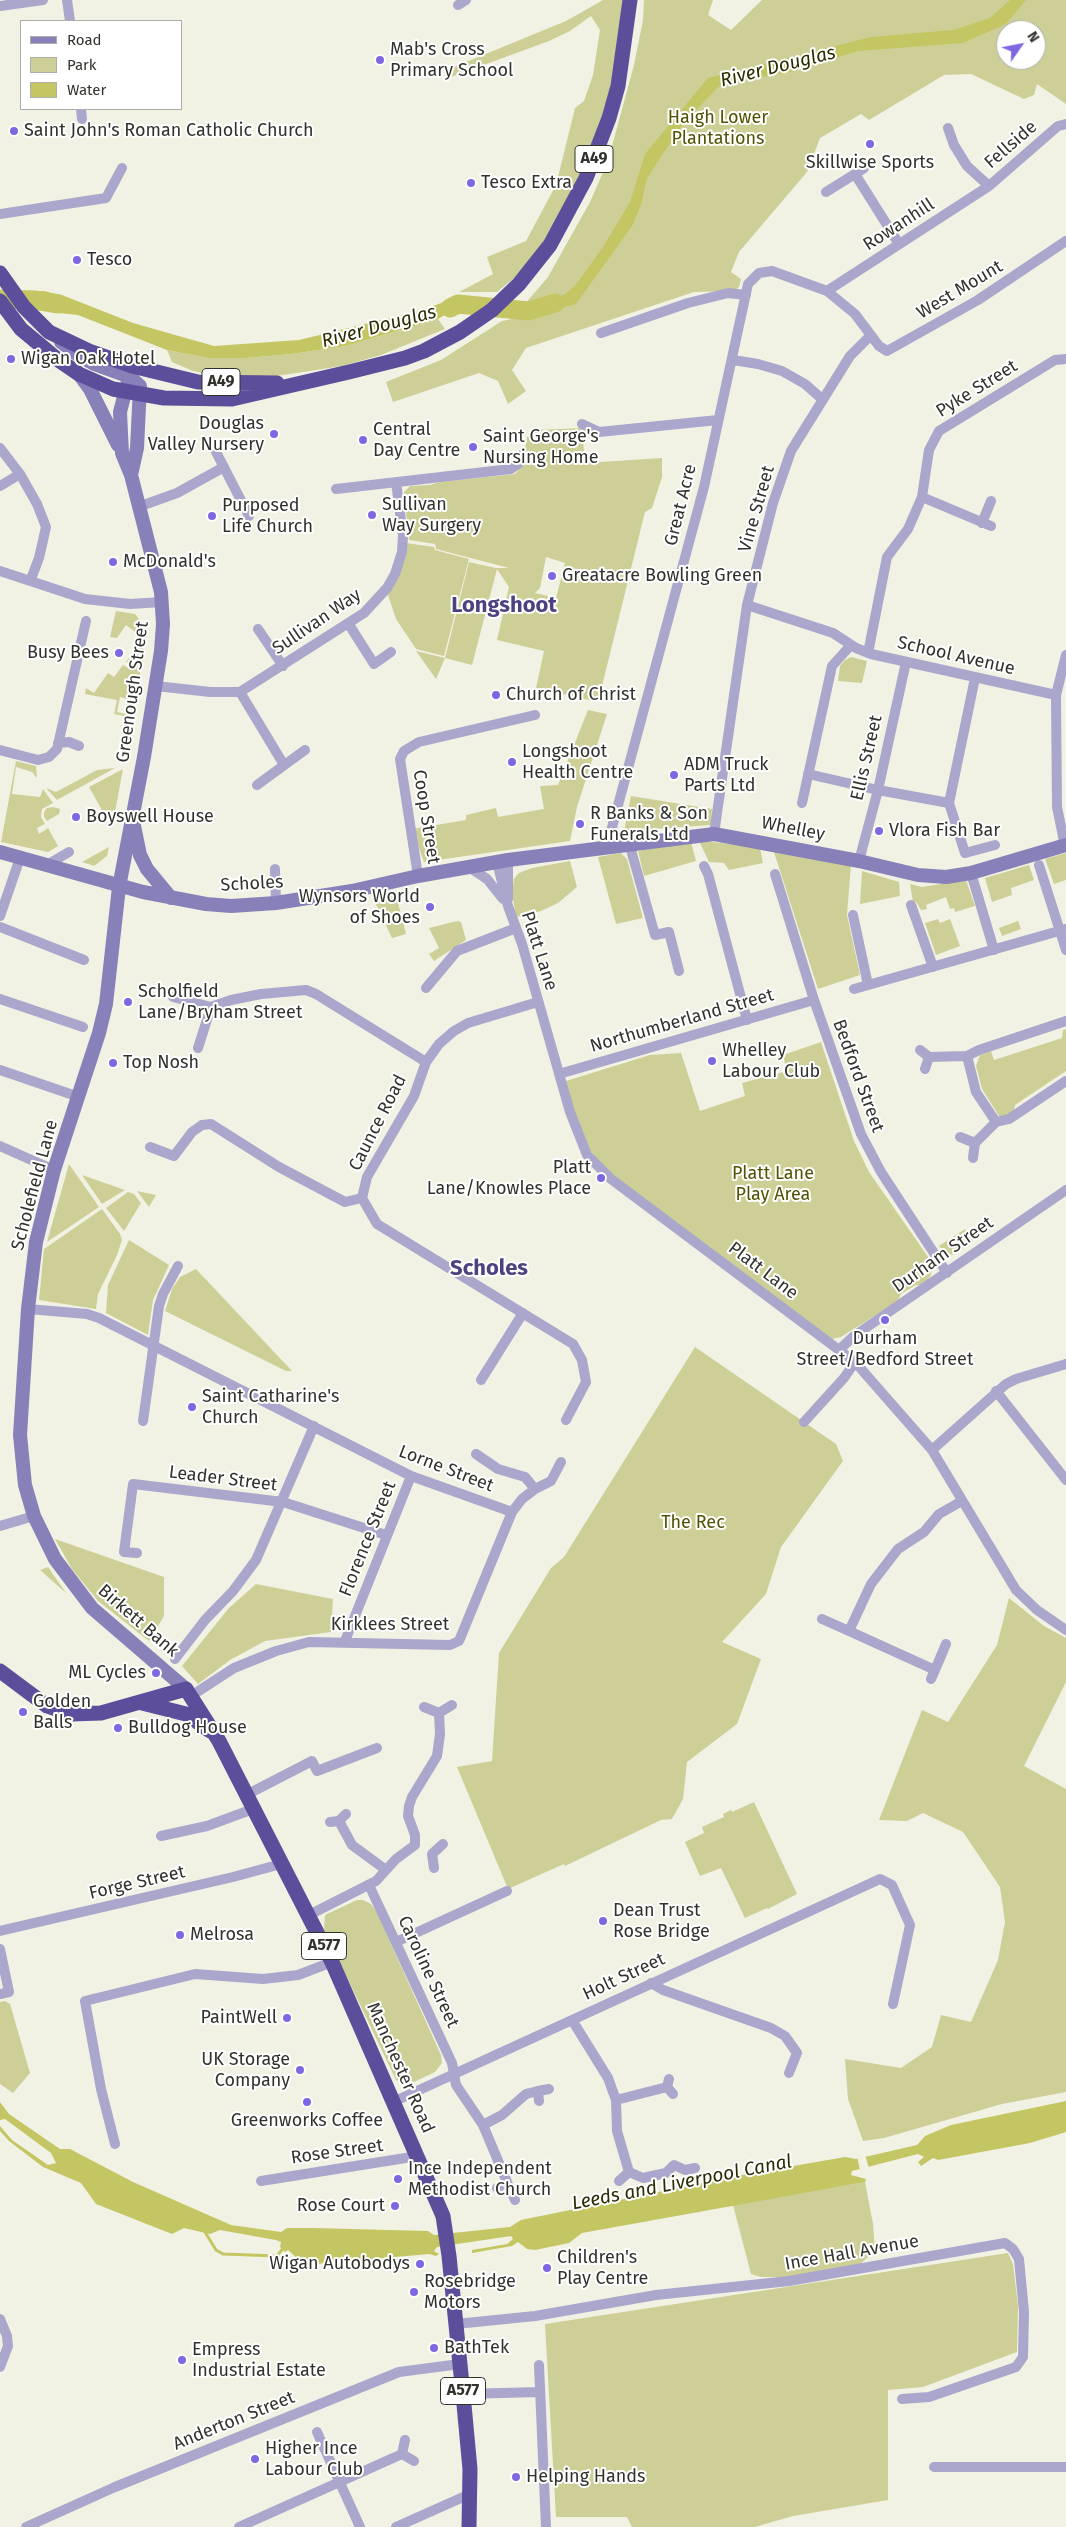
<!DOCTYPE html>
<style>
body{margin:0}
#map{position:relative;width:1066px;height:2527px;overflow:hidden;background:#f1f2e4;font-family:"Fira Sans",sans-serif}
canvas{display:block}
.legend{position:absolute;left:20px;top:20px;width:162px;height:90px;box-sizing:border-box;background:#fff;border:1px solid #adadab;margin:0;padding:6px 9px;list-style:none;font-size:15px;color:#32322d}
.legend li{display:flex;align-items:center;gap:10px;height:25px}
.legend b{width:25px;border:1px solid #adadab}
.north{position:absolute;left:996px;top:20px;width:50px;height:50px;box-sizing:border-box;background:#fff;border:1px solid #adadab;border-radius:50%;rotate:57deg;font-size:14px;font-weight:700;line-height:20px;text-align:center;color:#32322d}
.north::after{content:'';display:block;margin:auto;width:18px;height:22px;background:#8166e2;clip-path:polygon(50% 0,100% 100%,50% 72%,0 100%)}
</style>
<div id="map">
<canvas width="1066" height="2527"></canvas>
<ul class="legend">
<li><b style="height:6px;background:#8881b9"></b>Road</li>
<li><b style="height:14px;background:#cecf96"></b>Park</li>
<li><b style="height:14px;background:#c4c563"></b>Water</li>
</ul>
<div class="north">N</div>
</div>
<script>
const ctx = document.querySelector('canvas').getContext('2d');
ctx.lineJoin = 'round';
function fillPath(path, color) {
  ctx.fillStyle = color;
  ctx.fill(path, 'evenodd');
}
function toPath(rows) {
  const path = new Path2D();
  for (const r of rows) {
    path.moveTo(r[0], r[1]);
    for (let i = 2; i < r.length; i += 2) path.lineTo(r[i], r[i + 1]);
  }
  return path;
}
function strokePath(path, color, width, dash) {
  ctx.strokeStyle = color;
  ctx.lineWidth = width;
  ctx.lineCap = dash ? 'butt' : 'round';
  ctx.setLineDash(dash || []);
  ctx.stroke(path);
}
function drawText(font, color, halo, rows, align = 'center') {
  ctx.font = font + ' "Fira Sans",sans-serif';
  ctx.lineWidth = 4;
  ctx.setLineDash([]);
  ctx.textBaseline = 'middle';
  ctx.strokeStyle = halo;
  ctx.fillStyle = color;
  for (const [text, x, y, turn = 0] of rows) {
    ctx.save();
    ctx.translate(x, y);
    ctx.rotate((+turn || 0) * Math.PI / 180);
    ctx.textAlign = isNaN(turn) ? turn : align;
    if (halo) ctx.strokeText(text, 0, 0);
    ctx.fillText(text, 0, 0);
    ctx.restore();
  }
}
fillPath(toPath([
 [603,0,626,0,610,89,586,166,531,264,497,292,459,292,493,274,487,257,526,241,556,185,575,108,584,101,593,75,600,30,591,16,570,31,549,41,451,77,449,69,566,21],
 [644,0,713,0,708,15,731,30,762,0,1066,0,1066,104,1037,84,1034,95,1024,99,971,74,944,75,869,120,861,114,820,138,807,172,739,252,731,272,741,279,739,287,734,291,694,292,526,348,512,370,526,391,508,404,498,381,479,373,393,402,386,382,441,360,502,321,512,319,548,277,590,202,608,161,634,65,643,20],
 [1006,30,1036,30,1036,60,1006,60],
 [438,319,445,329,381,355,342,366,257,379,220,377,193,371,172,362,167,350,208,358,246,358,291,354,346,346],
 [582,428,585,463,662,458,662,477,652,508,645,512,598,702,536,688,544,651,497,640,509,587,497,569,472,665,445,658,436,679,416,651,445,658,469,562,496,568,509,568,436,549,435,544,409,540,404,492,410,486,430,485,440,482,515,474,523,465,527,437,537,430],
 [546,557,565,563,556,598,535,593,540,588],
 [406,543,434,547,435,550,469,559,444,656,416,649,396,619,387,592],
 [116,611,135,614,144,625,145,635,134,718,114,714,117,700,85,694,86,688,94,693,108,673,114,677,123,665,130,669,132,666,126,662,143,638,126,625,117,638,110,637],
 [120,697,135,701,133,716,117,712],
 [851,657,867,661,862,683,838,681,840,666,845,660],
 [588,710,607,714,577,807,570,841,424,862,412,829,466,820,466,815,496,808,498,817,544,809,540,786,558,785],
 [16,761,36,766,37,778,32,772,16,767,12,794,40,797,43,789,53,803,42,809,41,817,45,824,37,828,39,834,48,828,58,846,48,852,1,842],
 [115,768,57,800,46,788,56,792,97,770],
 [123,769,115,812,102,810,89,787],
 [631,796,712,809,711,825,624,831],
 [53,807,60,809,59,814,47,821,44,817,44,812,47,808],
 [705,841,760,848,763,863,729,870,724,863,709,862,700,843],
 [691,842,696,861,644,876,638,851],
 [109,847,107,856,94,866,82,862],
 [773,849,851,864,847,915,860,975,818,989],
 [621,853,627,859,643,918,616,924,598,857],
 [1066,853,1066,880,1054,884,1045,859],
 [570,861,577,887,558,903,541,911,516,917,512,893,514,879,519,873,532,868],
 [1029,865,1034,880,1011,888,1012,895,992,902,985,878],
 [862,871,899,882,900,896,860,904],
 [966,880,975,906,955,912,954,908,950,909,946,897,926,905,927,909,921,910,916,902,913,902,910,884,922,887],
 [395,891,406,934,392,938,373,898],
 [938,919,940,923,950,919,960,946,936,955,925,923],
 [457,921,461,922,466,940,434,961,429,954,439,948,429,928],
 [1018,921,1021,929,1002,936,999,928],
 [1066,1029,1066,1071,1015,1105,1014,1110,1008,1116,999,1116,982,1089,976,1066,980,1055,991,1051,994,1060,1062,1038,1063,1030],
 [821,1042,854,1141,869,1172,933,1264,931,1275,925,1285,916,1285,901,1294,898,1301,841,1337,832,1339,613,1176,582,1142,566,1081,650,1055,681,1053,700,1111,745,1096,742,1083,787,1071,783,1055],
 [69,1164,99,1207,47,1242],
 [82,1175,125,1190,102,1204],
 [137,1191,156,1195,149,1207],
 [128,1192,134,1194,141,1203,124,1231,106,1208],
 [102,1209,120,1234,122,1240,117,1255,98,1294,96,1309,39,1300,44,1249],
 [965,1229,973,1241,952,1255,943,1251,939,1246],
 [129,1240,169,1265,153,1300,148,1335,106,1313,108,1285],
 [196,1269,292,1371,286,1371,165,1311,172,1289,180,1277],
 [695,1347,836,1444,843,1461,781,1547,766,1594,722,1642,761,1659,737,1724,687,1762,683,1799,672,1819,661,1820,565,1866,564,1864,508,1889,457,1767,492,1761,499,1653,551,1568,564,1557],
 [55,1539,164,1577,164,1616,149,1641,98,1601,72,1569],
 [48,1567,66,1593,40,1570],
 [256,1584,333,1599,331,1632,265,1641,230,1660,198,1684,182,1666,229,1608],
 [1009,1598,1044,1626,1066,1638,1066,1682,1024,1766,1066,1789,1066,2092,1002,2104,884,2138,863,2141,848,2099,845,2059,901,2068,932,2047,941,2015,971,2022,998,1960,1005,1922,1000,1887,963,1832,923,1813,907,1821,879,1820,922,1710,948,1722,997,1645],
 [754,1802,797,1894,768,1909,767,1908,745,1918,721,1868,700,1876,685,1842,704,1833,702,1827,724,1817,723,1814,731,1810,732,1812],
 [357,1900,363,1900,371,1904,376,1911,441,2055,442,2063,435,2072,412,2083,406,2085,396,2080,324,1929,325,1915],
 [5,2001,10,2004,30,2073,13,2093,0,2084,0,2002],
 [865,2182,873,2224,875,2251,859,2265,795,2277,761,2277,751,2274,733,2205],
 [1008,2253,1013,2264,1018,2306,1017,2352,923,2387,888,2390,888,2500,793,2516,755,2527,632,2527,627,2517,556,2517,545,2324]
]), '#cecf96');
fillPath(toPath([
 [1010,0,1026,0,1006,24,963,43,858,51,786,73,722,83,683,124,647,178,641,205,632,226,576,304,531,316,529,304,564,295,575,286,603,247,630,202,645,154,708,78,871,37,953,30,990,18],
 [44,291,67,297,133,323,214,346,299,340,419,311,444,302,484,298,470,308,455,309,438,319,346,346,291,354,246,358,208,358,167,350,78,315,50,312,41,307,28,292],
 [1066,2101,1066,2132,1030,2143,938,2160,933,2158,921,2166,918,2162,924,2157,918,2154,852,2171,851,2175,866,2179,865,2182,582,2233,569,2243,535,2250,527,2249,518,2242,512,2246,472,2253,472,2250,507,2244,513,2239,511,2236,437,2247,434,2251,439,2254,436,2256,429,2254,316,2264,300,2261,288,2250,285,2252,280,2247,281,2242,276,2240,220,2230,210,2234,184,2228,172,2234,96,2204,81,2183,43,2167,9,2141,0,2131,0,2126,12,2140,48,2165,56,2163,51,2153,5,2119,0,2120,0,2102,9,2114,60,2149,70,2149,133,2182,231,2225,281,2232,287,2228,313,2228,428,2231,434,2235,510,2227,521,2220,742,2175,845,2157,856,2159,917,2145,925,2136,951,2125]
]), '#c4c563');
fillPath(toPath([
 [865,2155,869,2168,860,2170,857,2156]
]), '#f1f2e4');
strokePath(toPath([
 [205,2232,216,2250,223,2254,277,2256,284,2247]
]), '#c4c563', 3);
strokePath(toPath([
 [0,299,34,300,59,304],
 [450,308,458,304,529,311,555,303]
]), '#c4c563', 19);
strokePath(toPath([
 [67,0,70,21],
 [458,5,466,0],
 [0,6,43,0],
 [81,109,82,119],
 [948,128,954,145,967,166,989,186],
 [855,174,864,168],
 [826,192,855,174,899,244],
 [0,214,106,198,122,168],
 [827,291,989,186,1058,126,1066,124],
 [601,333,688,303,728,293,746,295],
 [733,360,758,364,782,371,805,384,822,399],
 [582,424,599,432,718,420],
 [0,448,20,474,37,504,46,527,39,558,31,579],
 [214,448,249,516],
 [0,486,20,474],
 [336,489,511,469,518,464,523,454],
 [922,497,991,526],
 [138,507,177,493,224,467],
 [982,523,991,501],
 [0,571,85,599,130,604,162,602],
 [747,605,833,633,856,648,871,654,1056,695],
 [348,623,374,664,391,652],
 [258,629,283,666],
 [868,653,887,557,908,529,922,497,929,450,939,431,1055,360,1066,359],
 [975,678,949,803,965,853,995,845],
 [156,686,210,692,240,692,364,613,387,588,395,574,402,552,403,535,396,482],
 [240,692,284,765],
 [58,743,69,742,79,746],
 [0,750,38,760,49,757,57,749,86,621],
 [808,774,878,790,949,803],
 [257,785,305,750],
 [802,803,832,666,851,645],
 [714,834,747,605,773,503,791,451,850,356,871,335],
 [629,843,655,935,669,932,679,971],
 [607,846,704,487,748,284,759,273,772,271,827,291,855,314,879,346,887,351,978,300,1066,241],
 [1065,846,1057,807,1056,695,1066,655],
 [508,860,508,899],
 [859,861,878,790,906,662],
 [497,862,508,906,522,944,570,1112,587,1155,611,1179,855,1362,932,1450,1016,1590,1037,1610,1066,1630],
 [1039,865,1066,950],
 [45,866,69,852],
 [704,866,708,874,747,1020],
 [469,867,487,879,503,899],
 [275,869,276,903],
 [971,873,994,950],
 [775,874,814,1000,861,1134,881,1172,947,1273],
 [418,876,400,759,404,751,419,742,535,715],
 [911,905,933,967],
 [853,915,868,985],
 [0,916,20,858],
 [0,927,84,960],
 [426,988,457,951,516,928],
 [854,989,1066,929],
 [173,997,211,1007,231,1000,261,994,306,990,316,994,426,1062],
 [0,999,83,1027],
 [538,1002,468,1023,454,1031,439,1044,426,1062,414,1096,367,1177,362,1198,377,1224,573,1344,582,1360,586,1382,566,1420],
 [198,1048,211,1007],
 [920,1050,929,1057,967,1056,979,1050,1066,1021],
 [967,1056,976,1092,996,1122],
 [925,1069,929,1057],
 [0,1070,79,1097],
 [559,1074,814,1000],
 [960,1137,975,1143,996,1122,1009,1119,1066,1081],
 [0,1146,54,1170],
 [150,1147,174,1156,192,1132,202,1125,211,1124,279,1167,345,1202,362,1198],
 [973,1158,975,1143],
 [28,1309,87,1314,99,1318,411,1476,512,1512],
 [840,1349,854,1336,1066,1190],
 [481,1380,523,1313],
 [996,1391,1066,1480],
 [143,1421,159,1306,163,1294,178,1266],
 [804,1422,844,1378,855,1362],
 [932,1450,1006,1384,1016,1379,1066,1364],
 [535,1489,551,1481,561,1462],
 [0,1526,34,1516],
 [137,1553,124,1552,133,1484,283,1502,386,1535],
 [822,1619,849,1631],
 [345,1641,411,1476],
 [946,1644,935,1670,849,1631,871,1584,898,1549,924,1532,939,1514,962,1501],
 [175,1659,205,1620,233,1591,256,1560,314,1426],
 [931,1679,935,1670],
 [191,1696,234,1668,276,1651,309,1642,450,1645,459,1641,512,1512,522,1499,535,1489,525,1477,498,1469,476,1454],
 [424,1707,439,1713,452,1705],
 [246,1795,312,1761,317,1771,377,1748],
 [339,1821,352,1845,386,1870],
 [330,1822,339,1821,346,1814],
 [161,1836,207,1826,253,1809],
 [434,1868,432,1854,443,1844],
 [369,1885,452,2063,456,2085,483,2125,507,2182],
 [309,1915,376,1881,396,1859,415,1845,415,1835,408,1816,409,1806,412,1797,437,1756,440,1734,439,1713],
 [0,1931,233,1877,281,1864],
 [396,1942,507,1891],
 [0,1949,9,1992,0,1994],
 [651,1983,663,1990,771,2028,785,2036,797,2053,789,2073],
 [572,2020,608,2078,616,2100,617,2131,629,2172,619,2181],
 [669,2079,667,2087,673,2094],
 [616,2100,667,2087],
 [539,2101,538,2091,549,2089],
 [393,2102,880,1879,892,1885,910,1925,893,2004],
 [483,2125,502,2115,526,2094,538,2091],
 [115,2144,101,2089,85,2001,195,1974,263,1979,298,1975,332,1962],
 [629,2172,643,2178,666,2173,674,2165,685,2170,695,2168],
 [261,2181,418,2156],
 [497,2188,507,2182,515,2200],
 [0,2319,7,2336,8,2346,0,2367],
 [456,2324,535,2316,656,2295,789,2281,1005,2243,1013,2249,1019,2259,1024,2312,1023,2357,1016,2367,929,2397,902,2399],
 [539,2365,546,2527],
 [463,2394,540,2392],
 [317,2432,360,2527],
 [402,2454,405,2440],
 [934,2467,1066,2467],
 [26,2527,115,2487,399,2372,460,2364],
 [239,2527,402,2454,414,2461],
 [396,2527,470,2494]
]), '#aaa6cc', 10);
strokePath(toPath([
 [61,342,78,355,94,364,130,377,140,386,137,448,131,475],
 [132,366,120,412,122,453,131,475,161,592,163,624,161,651,144,757,119,887,106,1004,99,1033,54,1170,36,1242,28,1309,20,1435,25,1485,34,1516,55,1559,92,1608,186,1689],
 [79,374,90,389,118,445],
 [134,826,140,855,147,869,171,898],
 [0,852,143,892,206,904,231,906,276,903,352,891,418,876,508,860,714,834,859,861,918,875,946,877,971,873,1066,845]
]), '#8881b9', 14);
strokePath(toPath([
 [0,273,24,307,49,332,89,351,132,366,198,382,277,383],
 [0,301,21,329,57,359,79,374,113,389,164,398,232,399,349,372,405,358,424,351,460,332,492,310,519,284,550,245,586,178,609,118,618,86,630,0],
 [0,1671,47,1706,71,1714,101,1713,186,1689,219,1741,332,1962,443,2216,449,2256,463,2394,470,2469,469,2527],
 [142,1703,186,1714,210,1731]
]), '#5d4e9c', 15);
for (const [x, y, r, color] of [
 [380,60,5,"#8166e2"],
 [14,131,5,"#8166e2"],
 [870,144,5,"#8166e2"],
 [471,183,5,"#8166e2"],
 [77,260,5,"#8166e2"],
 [11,359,5,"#8166e2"],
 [274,434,5,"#8166e2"],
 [363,440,5,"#8166e2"],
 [473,447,5,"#8166e2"],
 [372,515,5,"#8166e2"],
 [212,516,5,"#8166e2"],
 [113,562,5,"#8166e2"],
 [552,576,5,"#8166e2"],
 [119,653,5,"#8166e2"],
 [496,695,5,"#8166e2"],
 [512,762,5,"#8166e2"],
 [674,775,5,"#8166e2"],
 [76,817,5,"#8166e2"],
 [580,824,5,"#8166e2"],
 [879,831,5,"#8166e2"],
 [430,907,5,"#8166e2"],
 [128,1002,5,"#8166e2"],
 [712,1061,5,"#8166e2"],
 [113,1063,5,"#8166e2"],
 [601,1178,5,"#8166e2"],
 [885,1320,5,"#8166e2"],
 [192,1407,5,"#8166e2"],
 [156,1673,5,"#8166e2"],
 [23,1712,5,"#8166e2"],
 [118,1728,5,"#8166e2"],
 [603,1921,5,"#8166e2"],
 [180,1935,5,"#8166e2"],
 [287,2018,5,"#8166e2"],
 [300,2070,5,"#8166e2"],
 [307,2102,5,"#8166e2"],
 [398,2179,5,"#8166e2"],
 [395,2206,5,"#8166e2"],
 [420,2264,5,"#8166e2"],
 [547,2268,5,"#8166e2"],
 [414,2292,5,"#8166e2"],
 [434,2348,5,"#8166e2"],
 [182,2360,5,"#8166e2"],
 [255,2459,5,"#8166e2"],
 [516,2477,5,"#8166e2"]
]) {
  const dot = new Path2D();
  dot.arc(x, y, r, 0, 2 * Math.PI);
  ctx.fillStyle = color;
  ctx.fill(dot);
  strokePath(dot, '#fff', 2);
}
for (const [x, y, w] of [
 [594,159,38],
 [221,382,38],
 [324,1946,45],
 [463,2391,45]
]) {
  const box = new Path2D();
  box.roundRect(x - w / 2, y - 13.5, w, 27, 4);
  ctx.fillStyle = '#fff';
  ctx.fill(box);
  strokePath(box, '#32322d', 1);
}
drawText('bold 16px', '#32322d', null, [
 ["A49",594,159],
 ["A49",221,382],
 ["A577",324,1946],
 ["A577",463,2391]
]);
drawText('18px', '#32322d', '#fff', [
 ["Mab's Cross",390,50],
 ["Primary School",390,71],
 ["Saint John's Roman Catholic Church",24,131],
 ["Skillwise Sports",870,163,"center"],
 ["Tesco Extra",481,183],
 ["Tesco",87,260],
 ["Wigan Oak Hotel",21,359],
 ["Douglas",264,424,"right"],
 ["Valley Nursery",264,445,"right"],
 ["Central",373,430],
 ["Day Centre",373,451],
 ["Saint George's",483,437],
 ["Nursing Home",483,458],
 ["Sullivan",382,505],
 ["Way Surgery",382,526],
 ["Purposed",222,506],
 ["Life Church",222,527],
 ["McDonald's",123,562],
 ["Greatacre Bowling Green",562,576],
 ["Busy Bees",109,653,"right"],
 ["Church of Christ",506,695],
 ["Longshoot",522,752],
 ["Health Centre",522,773],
 ["ADM Truck",684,765],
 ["Parts Ltd",684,786],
 ["R Banks & Son",590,814],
 ["Funerals Ltd",590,835],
 ["Boyswell House",86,817],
 ["Vlora Fish Bar",889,831],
 ["Wynsors World",420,897,"right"],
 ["of Shoes",420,918,"right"],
 ["Scholfield",138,992],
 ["Lane/Bryham Street",138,1013],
 ["Whelley",722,1051],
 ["Labour Club",722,1072],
 ["Top Nosh",123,1063],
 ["Platt",591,1168,"right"],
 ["Lane/Knowles Place",591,1189,"right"],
 ["Durham",885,1339,"center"],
 ["Street/Bedford Street",885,1360,"center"],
 ["Saint Catharine's",202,1397],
 ["Church",202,1418],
 ["ML Cycles",146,1673,"right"],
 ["Golden",33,1702],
 ["Balls",33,1723],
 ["Bulldog House",128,1728],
 ["Dean Trust",613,1911],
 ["Rose Bridge",613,1932],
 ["Melrosa",190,1935],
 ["PaintWell",277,2018,"right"],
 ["UK Storage",290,2060,"right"],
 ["Company",290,2081,"right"],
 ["Greenworks Coffee",307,2121,"center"],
 ["Ince Independent",408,2169],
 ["Methodist Church",408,2190],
 ["Rose Court",385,2206,"right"],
 ["Children's",557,2258],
 ["Play Centre",557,2279],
 ["Wigan Autobodys",410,2264,"right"],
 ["Rosebridge",424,2282],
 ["Motors",424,2303],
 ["BathTek",444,2348],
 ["Empress",192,2350],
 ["Industrial Estate",192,2371],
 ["Higher Ince",265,2449],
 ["Labour Club",265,2470],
 ["Helping Hands",526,2477]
], 'left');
drawText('18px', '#525202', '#fff', [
 ["Haigh Lower",718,118],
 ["Plantations",718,139],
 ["Platt Lane",773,1174],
 ["Play Area",773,1195],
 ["The Rec",693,1523]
]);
drawText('18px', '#32322d', '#fff', [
 ["Fellside",1011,145,-41],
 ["Rowanhill",899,225,-33],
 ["West Mount",960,290,-31],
 ["Pyke Street",977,389,-32],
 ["Great Acre",681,505,-76],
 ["Vine Street",757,509,-74],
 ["Sullivan Way",317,622,-34],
 ["School Avenue",956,656,13],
 ["Greenough Street",133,692,-82],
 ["Ellis Street",867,758,-77],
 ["Coop Street",426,817,81],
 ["Whelley",793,829,11],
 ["Scholes",252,884,-3],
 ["Platt Lane",539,951,72],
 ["Northumberland Street",682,1021,-16],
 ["Bedford Street",858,1076,70],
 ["Caunce Road",378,1123,-63],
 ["Scholefield Lane",35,1185,-75],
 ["Durham Street",943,1255,-35],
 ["Platt Lane",763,1271,37],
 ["Lorne Street",446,1469,21],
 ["Leader Street",223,1479,7],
 ["Florence Street",368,1539,-68],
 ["Birkett Bank",138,1621,41],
 ["Kirklees Street",390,1625],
 ["Forge Street",137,1883,-13],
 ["Caroline Street",428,1972,65],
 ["Holt Street",624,1977,-25],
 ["Manchester Road",400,2068,66],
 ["Rose Street",337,2152,-8],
 ["Ince Hall Avenue",852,2253,-10],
 ["Anderton Street",234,2421,-22]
]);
drawText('italic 19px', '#2b2b00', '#fff', [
 ["River Douglas",778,67,-14],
 ["River Douglas",379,327,-15],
 ["Leeds and Liverpool Canal",682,2183,-11]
]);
drawText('bold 22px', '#4d417f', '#fff', [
 ["Longshoot",504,606],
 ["Scholes",489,1269]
]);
</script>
